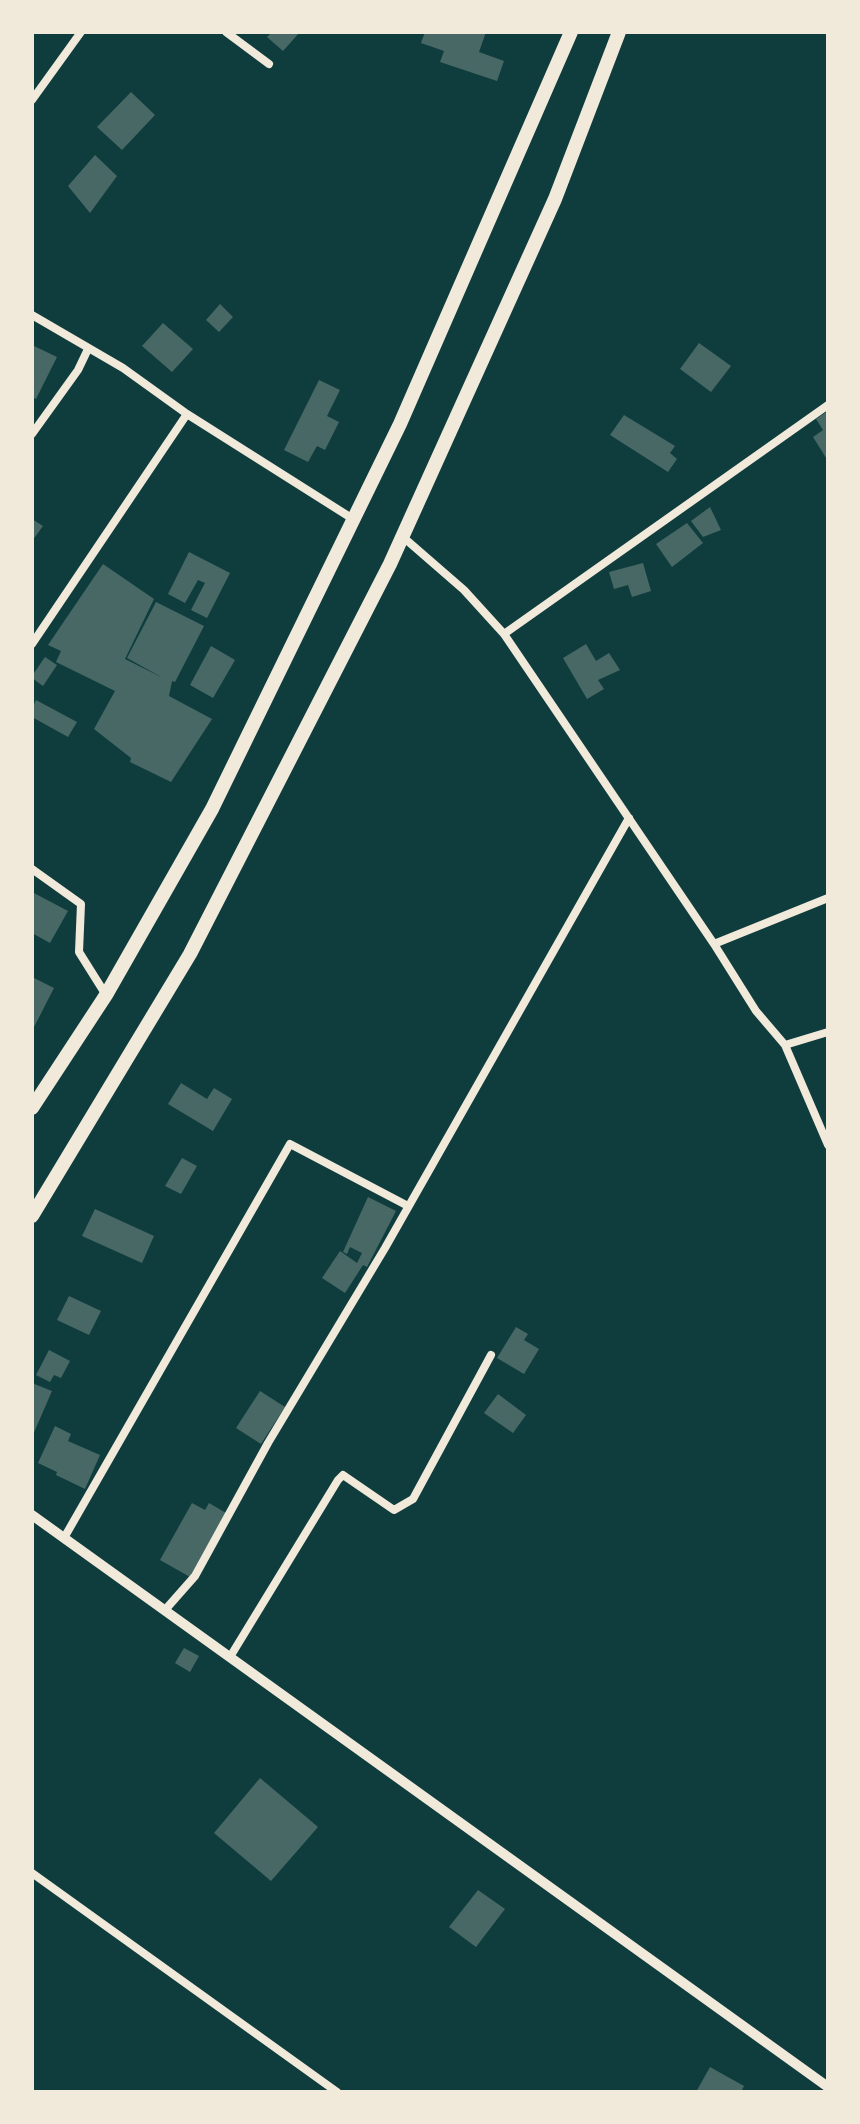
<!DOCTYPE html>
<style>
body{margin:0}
#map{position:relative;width:860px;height:2124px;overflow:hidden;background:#0f3d3e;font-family:"Public Sans",sans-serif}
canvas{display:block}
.frame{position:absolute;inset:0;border:34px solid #f1e9da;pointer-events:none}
</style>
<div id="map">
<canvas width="860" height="2124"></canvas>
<div class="frame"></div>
</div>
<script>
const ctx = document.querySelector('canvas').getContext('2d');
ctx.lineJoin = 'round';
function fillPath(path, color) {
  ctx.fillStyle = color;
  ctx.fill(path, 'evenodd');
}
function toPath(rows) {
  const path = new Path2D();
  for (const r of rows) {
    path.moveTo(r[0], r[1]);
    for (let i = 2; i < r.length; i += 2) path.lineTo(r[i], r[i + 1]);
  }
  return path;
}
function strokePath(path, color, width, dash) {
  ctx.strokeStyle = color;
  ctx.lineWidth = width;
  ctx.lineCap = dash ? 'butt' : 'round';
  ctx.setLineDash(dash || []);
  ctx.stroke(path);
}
fillPath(toPath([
 [272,32,300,32,283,51,267,37],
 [425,32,486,32,479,52,504,61,497,81,440,62,444,51,421,43],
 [131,92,155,115,122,150,97,127],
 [95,155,117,176,90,213,68,186],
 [220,304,233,317,219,332,206,320],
 [163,323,193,349,172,372,142,346],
 [699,343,731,366,711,392,680,369],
 [32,345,57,357,36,399,32,397],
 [319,380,340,390,327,416,339,422,325,450,317,446,308,462,284,450],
 [828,411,828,461,813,437,823,430,816,419],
 [624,415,675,446,670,453,677,459,668,472,610,435],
 [710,507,721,530,703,537,691,521],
 [32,519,43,526,32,541],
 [687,523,703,543,672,567,656,544],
 [189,552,230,573,207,618,191,610,205,583,198,580,185,603,168,594],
 [643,563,651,591,632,597,628,585,614,589,609,572],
 [103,564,154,599,125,659,163,678,127,658,156,602,204,626,175,682,172,681,169,696,212,719,171,782,130,762,131,758,94,729,115,691,56,662,61,651,48,645],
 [586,644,596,661,609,653,620,670,598,680,604,689,587,699,563,658],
 [211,646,235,660,213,698,190,685],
 [45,657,57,665,43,686,32,678,32,676],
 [36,700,77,722,68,737,32,717,32,708],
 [32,892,68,911,50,943,32,933],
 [32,977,54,988,32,1031],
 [181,1083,207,1099,214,1088,232,1099,213,1131,168,1104],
 [182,1158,197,1166,181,1194,165,1186],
 [368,1197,396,1211,367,1267,363,1265,345,1293,322,1278,340,1251,357,1263,362,1253,350,1247,347,1254,343,1252],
 [95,1209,154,1236,142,1263,82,1236],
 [69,1296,101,1311,89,1335,57,1320],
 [516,1327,528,1334,524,1340,539,1349,524,1374,497,1358],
 [49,1350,70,1361,61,1378,54,1375,50,1382,36,1375],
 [32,1383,52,1391,32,1437],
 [260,1391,285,1407,261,1444,236,1428],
 [498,1394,526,1415,513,1433,484,1413],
 [55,1426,71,1434,68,1441,100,1455,85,1489,56,1475,57,1472,38,1463],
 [192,1503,205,1510,209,1503,226,1513,190,1577,160,1560],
 [184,1648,199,1656,190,1672,175,1663],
 [260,1778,318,1827,271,1881,214,1833],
 [478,1890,505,1909,476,1947,449,1927],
 [710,2067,744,2086,741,2092,696,2092]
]), '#486865');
strokePath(toPath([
 [226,32,269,64],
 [32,100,81,32],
 [32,315,123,368,187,414,353,519],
 [32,434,78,370,88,349],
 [403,537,464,590,504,634,714,944,756,1011,785,1045,828,1145],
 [504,634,828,405],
 [32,644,187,414],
 [32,869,81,904,79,952,106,995],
 [714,944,828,898],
 [785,1045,828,1032],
 [64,1538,290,1144,408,1206],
 [165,1610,195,1576,268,1443,385,1248,629,818],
 [230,1657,338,1480,343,1475,394,1510,413,1499,491,1355],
 [32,1873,337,2092]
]), '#f1e9da', 8);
strokePath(toPath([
 [32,1515,828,2087]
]), '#f1e9da', 10);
strokePath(toPath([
 [32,1108,106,995,212,809,400,424,571,32],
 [32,1216,190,954,390,564,555,199,619,32]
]), '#f1e9da', 14);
</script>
